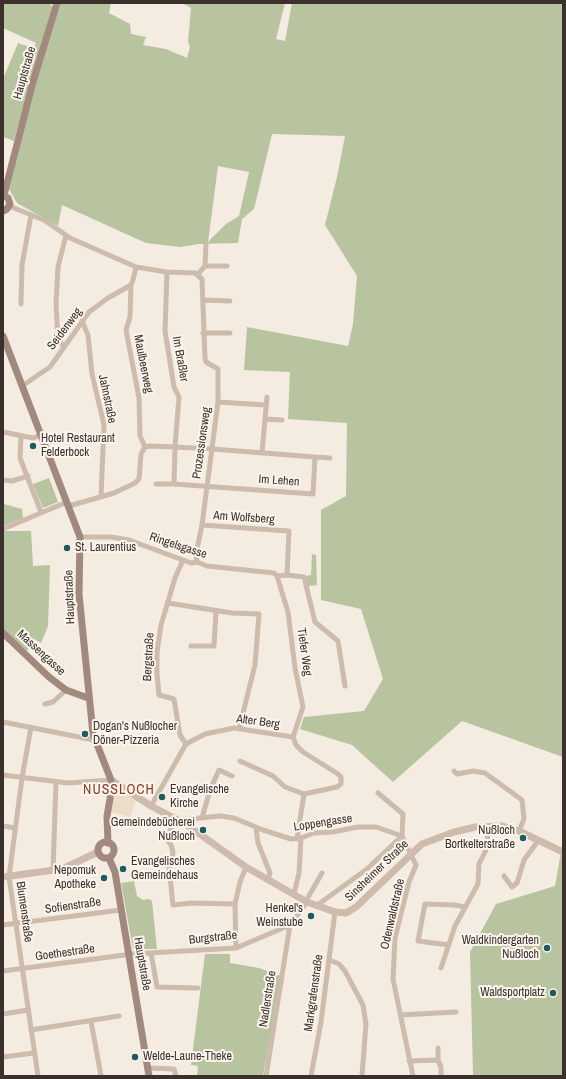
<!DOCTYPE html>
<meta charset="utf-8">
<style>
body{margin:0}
#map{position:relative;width:566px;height:1079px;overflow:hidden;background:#f4ebe1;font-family:"Archivo Narrow",sans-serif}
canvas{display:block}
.frame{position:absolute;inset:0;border:4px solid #3b302b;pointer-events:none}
</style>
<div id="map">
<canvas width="566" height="1079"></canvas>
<div class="frame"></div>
</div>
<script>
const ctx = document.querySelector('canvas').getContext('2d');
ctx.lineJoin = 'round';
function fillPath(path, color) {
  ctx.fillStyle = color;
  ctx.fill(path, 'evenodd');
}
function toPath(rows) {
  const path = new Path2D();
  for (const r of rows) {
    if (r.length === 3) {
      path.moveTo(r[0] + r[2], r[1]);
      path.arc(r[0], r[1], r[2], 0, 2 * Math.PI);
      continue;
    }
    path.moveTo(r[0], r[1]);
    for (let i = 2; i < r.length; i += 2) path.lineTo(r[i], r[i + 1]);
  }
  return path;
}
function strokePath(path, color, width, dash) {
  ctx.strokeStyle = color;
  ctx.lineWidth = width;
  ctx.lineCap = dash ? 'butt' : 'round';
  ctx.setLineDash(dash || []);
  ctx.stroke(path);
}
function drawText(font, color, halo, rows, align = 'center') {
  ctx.font = font + ' "Archivo Narrow",sans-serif';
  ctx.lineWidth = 4;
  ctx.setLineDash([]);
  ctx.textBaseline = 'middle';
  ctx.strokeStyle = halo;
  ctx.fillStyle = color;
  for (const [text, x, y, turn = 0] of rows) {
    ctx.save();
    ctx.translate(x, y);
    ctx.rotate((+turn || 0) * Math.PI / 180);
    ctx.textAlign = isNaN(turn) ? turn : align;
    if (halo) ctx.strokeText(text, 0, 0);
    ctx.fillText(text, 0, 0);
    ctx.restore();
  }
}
fillPath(toPath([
 [3,3,50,3,52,7,14,141,3,137,3,79,18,43,33,48,36,43,3,28],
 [59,3,111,3,109,13,130,24,131,34,146,37,143,45,166,49,187,58,190,47,188,42,191,8,182,3,285,3,276,39,285,41,292,3,563,3,563,757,462,721,393,782,352,745,300,729,304,717,364,711,383,679,361,609,321,600,321,510,346,496,347,423,288,419,290,372,244,370,247,327,348,346,353,324,357,276,325,225,337,177,345,136,272,134,254,209,242,219,238,243,199,244,180,247,146,243,62,205,58,226,17,203,9,189,22,129],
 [218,166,249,172,239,216,226,224,208,242],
 [49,478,58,502,43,508,33,484],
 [4,504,22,509,23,518,3,526],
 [3,531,31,531,33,566,50,565,48,626,41,643,34,639,27,651,3,630],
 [312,554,316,555,317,585,308,586,306,576,311,575],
 [563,841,563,1076,473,1076,470,952,496,904,555,886],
 [134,881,137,896,143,900,149,899,152,901,157,949,133,949,121,883],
 [205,954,230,954,230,963,259,968,281,976,263,1076,197,1076,198,1066,191,1065]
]), '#b8c4a0');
fillPath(toPath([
 [116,787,137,797,130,817,111,812]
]), '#ecdcc8');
strokePath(toPath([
 [9,206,44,220,70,238,136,267,167,272,195,273,202,279,205,358,206,362,218,369,218,402,202,525,196,554,197,562],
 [205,266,227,266],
 [198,274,205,266,206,244],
 [131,285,130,317,126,330,139,398,140,436,145,447],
 [203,300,230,301],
 [21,304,22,265,31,215],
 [82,321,88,335,92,374,104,425,101,497],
 [203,333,230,333],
 [64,347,58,339,56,304,58,267,66,235],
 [22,386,50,367,89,312,108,298,131,285,133,280,136,267],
 [218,402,266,405],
 [265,419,282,420],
 [3,432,33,438,41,435],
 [21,436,20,458,41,512],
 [262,453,267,397],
 [315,457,330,458],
 [3,480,12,481,28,476],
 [156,484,174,484],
 [69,506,114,493,135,483,139,479,141,454,145,447,150,446,175,447,212,449,315,457,313,494,174,484,175,447,179,397,174,387,165,331,167,272],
 [202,525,289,531,287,575],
 [3,529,67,502],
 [80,537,111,537,129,540,191,563,197,562,207,566,274,573,277,576,288,612,295,668,303,707,293,737],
 [183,560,175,578,161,625,157,652,157,674,159,695,174,699,180,735,186,744],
 [277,576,287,575,304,577,315,622,338,641,345,686],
 [168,603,232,613,259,614,255,665,239,729],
 [191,646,214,646,216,611],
 [45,704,53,702,66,690],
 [3,722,94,740],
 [31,727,22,778,9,877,38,1076],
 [240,761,273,776,285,787,304,794,337,787,341,784,341,777,338,774,303,752,296,745,293,737],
 [454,771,457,774,473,771,485,773,522,800,524,819,519,831],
 [3,775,68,783,111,780],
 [378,793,403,814,402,836],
 [151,806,186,744,205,734,234,728,293,737],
 [176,818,166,839,171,845,173,852,172,860,169,867,173,905,192,903,235,904],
 [202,818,210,790,219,770,232,776],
 [187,825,190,819,220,816,234,818,263,830,291,839,301,838,314,833,333,832,358,827,376,827,402,836,416,865,409,882,395,938,393,979,413,1076],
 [3,826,15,828],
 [256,828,258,843,270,873,268,879],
 [297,839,304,794],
 [53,871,56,782],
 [504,876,512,887,517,883,524,860,538,841],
 [294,894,299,873,301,838],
 [306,901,322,873],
 [316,906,367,869,402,836],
 [3,925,121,910],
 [449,945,418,941,425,904,454,905,465,907],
 [236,948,235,904,240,882,246,867],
 [151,953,157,987,198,988],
 [329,960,339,964,345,971,363,1005,366,1024,362,1076],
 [441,968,455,926,478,884,479,864,486,850,489,826],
 [3,971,132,954,236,948,290,925,307,902],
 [3,1014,28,1010],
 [400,1015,456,1012],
 [91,1021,101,1076],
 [31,1030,119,1016],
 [3,1057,34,1053],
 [438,1060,438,1048],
 [409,1061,438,1060,441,1067,441,1076],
 [148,1068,174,1069,176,1076],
 [266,1076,290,925],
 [311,1076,321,1022,335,912]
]), '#cdbbac', 5);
strokePath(toPath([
 [111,780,151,806,187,825,246,867,307,902,335,912,346,913,356,907,422,844,454,832,475,827,502,826,519,831,563,852],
 [3,877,62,869,98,852]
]), '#cdbbac', 7);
strokePath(toPath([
 [3,195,8,198,10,204,7,209,3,211],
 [4,195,33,82,57,3],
 [3,336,80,537,79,594,93,734,111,780,110,799,107,816,108,843],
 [3,633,49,677,66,690,88,698],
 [106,850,8],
 [109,858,115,872,149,1076]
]), '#a18a7d', 7);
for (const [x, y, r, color] of [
 [33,446,4,"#1f5a5e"],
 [67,548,4,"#1f5a5e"],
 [85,734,4,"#1f5a5e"],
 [162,797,4,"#1f5a5e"],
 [203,830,4,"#1f5a5e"],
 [523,838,4,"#1f5a5e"],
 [123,869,4,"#1f5a5e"],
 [104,878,4,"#1f5a5e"],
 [311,916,4,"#1f5a5e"],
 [547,948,4,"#1f5a5e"],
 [553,993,4,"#1f5a5e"],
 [135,1057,4,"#1f5a5e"]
]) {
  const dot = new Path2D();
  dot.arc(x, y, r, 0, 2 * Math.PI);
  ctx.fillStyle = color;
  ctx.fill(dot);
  strokePath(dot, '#fbf5ee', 1.5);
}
drawText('12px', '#3b302b', '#fbf5ee', [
 ["Hauptstraße",25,73,-74],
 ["Seidenweg",65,329,-53],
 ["Im Braßler",180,359,80],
 ["Maulbeerweg",143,364,79],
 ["Jahnstraße",107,399,78],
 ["Prozessionsweg",202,443,-82],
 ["Im Lehen",279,481,4],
 ["Am Wolfsberg",244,518,4],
 ["Ringelsgasse",178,546,18],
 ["Hauptstraße",70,597,-92],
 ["Tiefer Weg",304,652,82],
 ["Massengasse",41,653,43],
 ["Bergstraße",149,657,-87],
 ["Alter Berg",258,722,8],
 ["Loppengasse",323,823,-9],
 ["Sinsheimer Straße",377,871,-44],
 ["Sofienstraße",73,906,-8],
 ["Blumenstraße",24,912,82],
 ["Odenwaldstraße",393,914,-77],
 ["Burgstraße",213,938,-6],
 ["Goethestraße",65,953,-8],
 ["Hauptstraße",142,964,80],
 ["Markgrafenstraße",314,993,-82],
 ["Nadlerstraße",268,999,-81]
]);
drawText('12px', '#3b302b', '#fbf5ee', [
 ["Hotel Restaurant",41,439],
 ["Felderbock",41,453],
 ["St. Laurentius",75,548],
 ["Dogan's Nußlocher",93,727],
 ["Döner-Pizzeria",93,741],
 ["Evangelische",170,790],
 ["Kirche",170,804],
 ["Gemeindebücherei",195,823,"right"],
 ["Nußloch",195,837,"right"],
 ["Nußloch",515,831,"right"],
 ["Bortkelterstraße",515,845,"right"],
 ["Evangelisches",131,862],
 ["Gemeindehaus",131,876],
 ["Nepomuk",96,871,"right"],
 ["Apotheke",96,885,"right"],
 ["Henkel's",303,909,"right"],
 ["Weinstube",303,923,"right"],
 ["Waldkindergarten",539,941,"right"],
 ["Nußloch",539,955,"right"],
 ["Waldsportplatz",545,993,"right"],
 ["Welde-Laune-Theke",143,1057]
], 'left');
ctx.letterSpacing = '1px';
drawText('14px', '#8c3b22', '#fbf5ee', [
 ["NUSSLOCH",119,790]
]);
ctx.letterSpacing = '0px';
</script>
